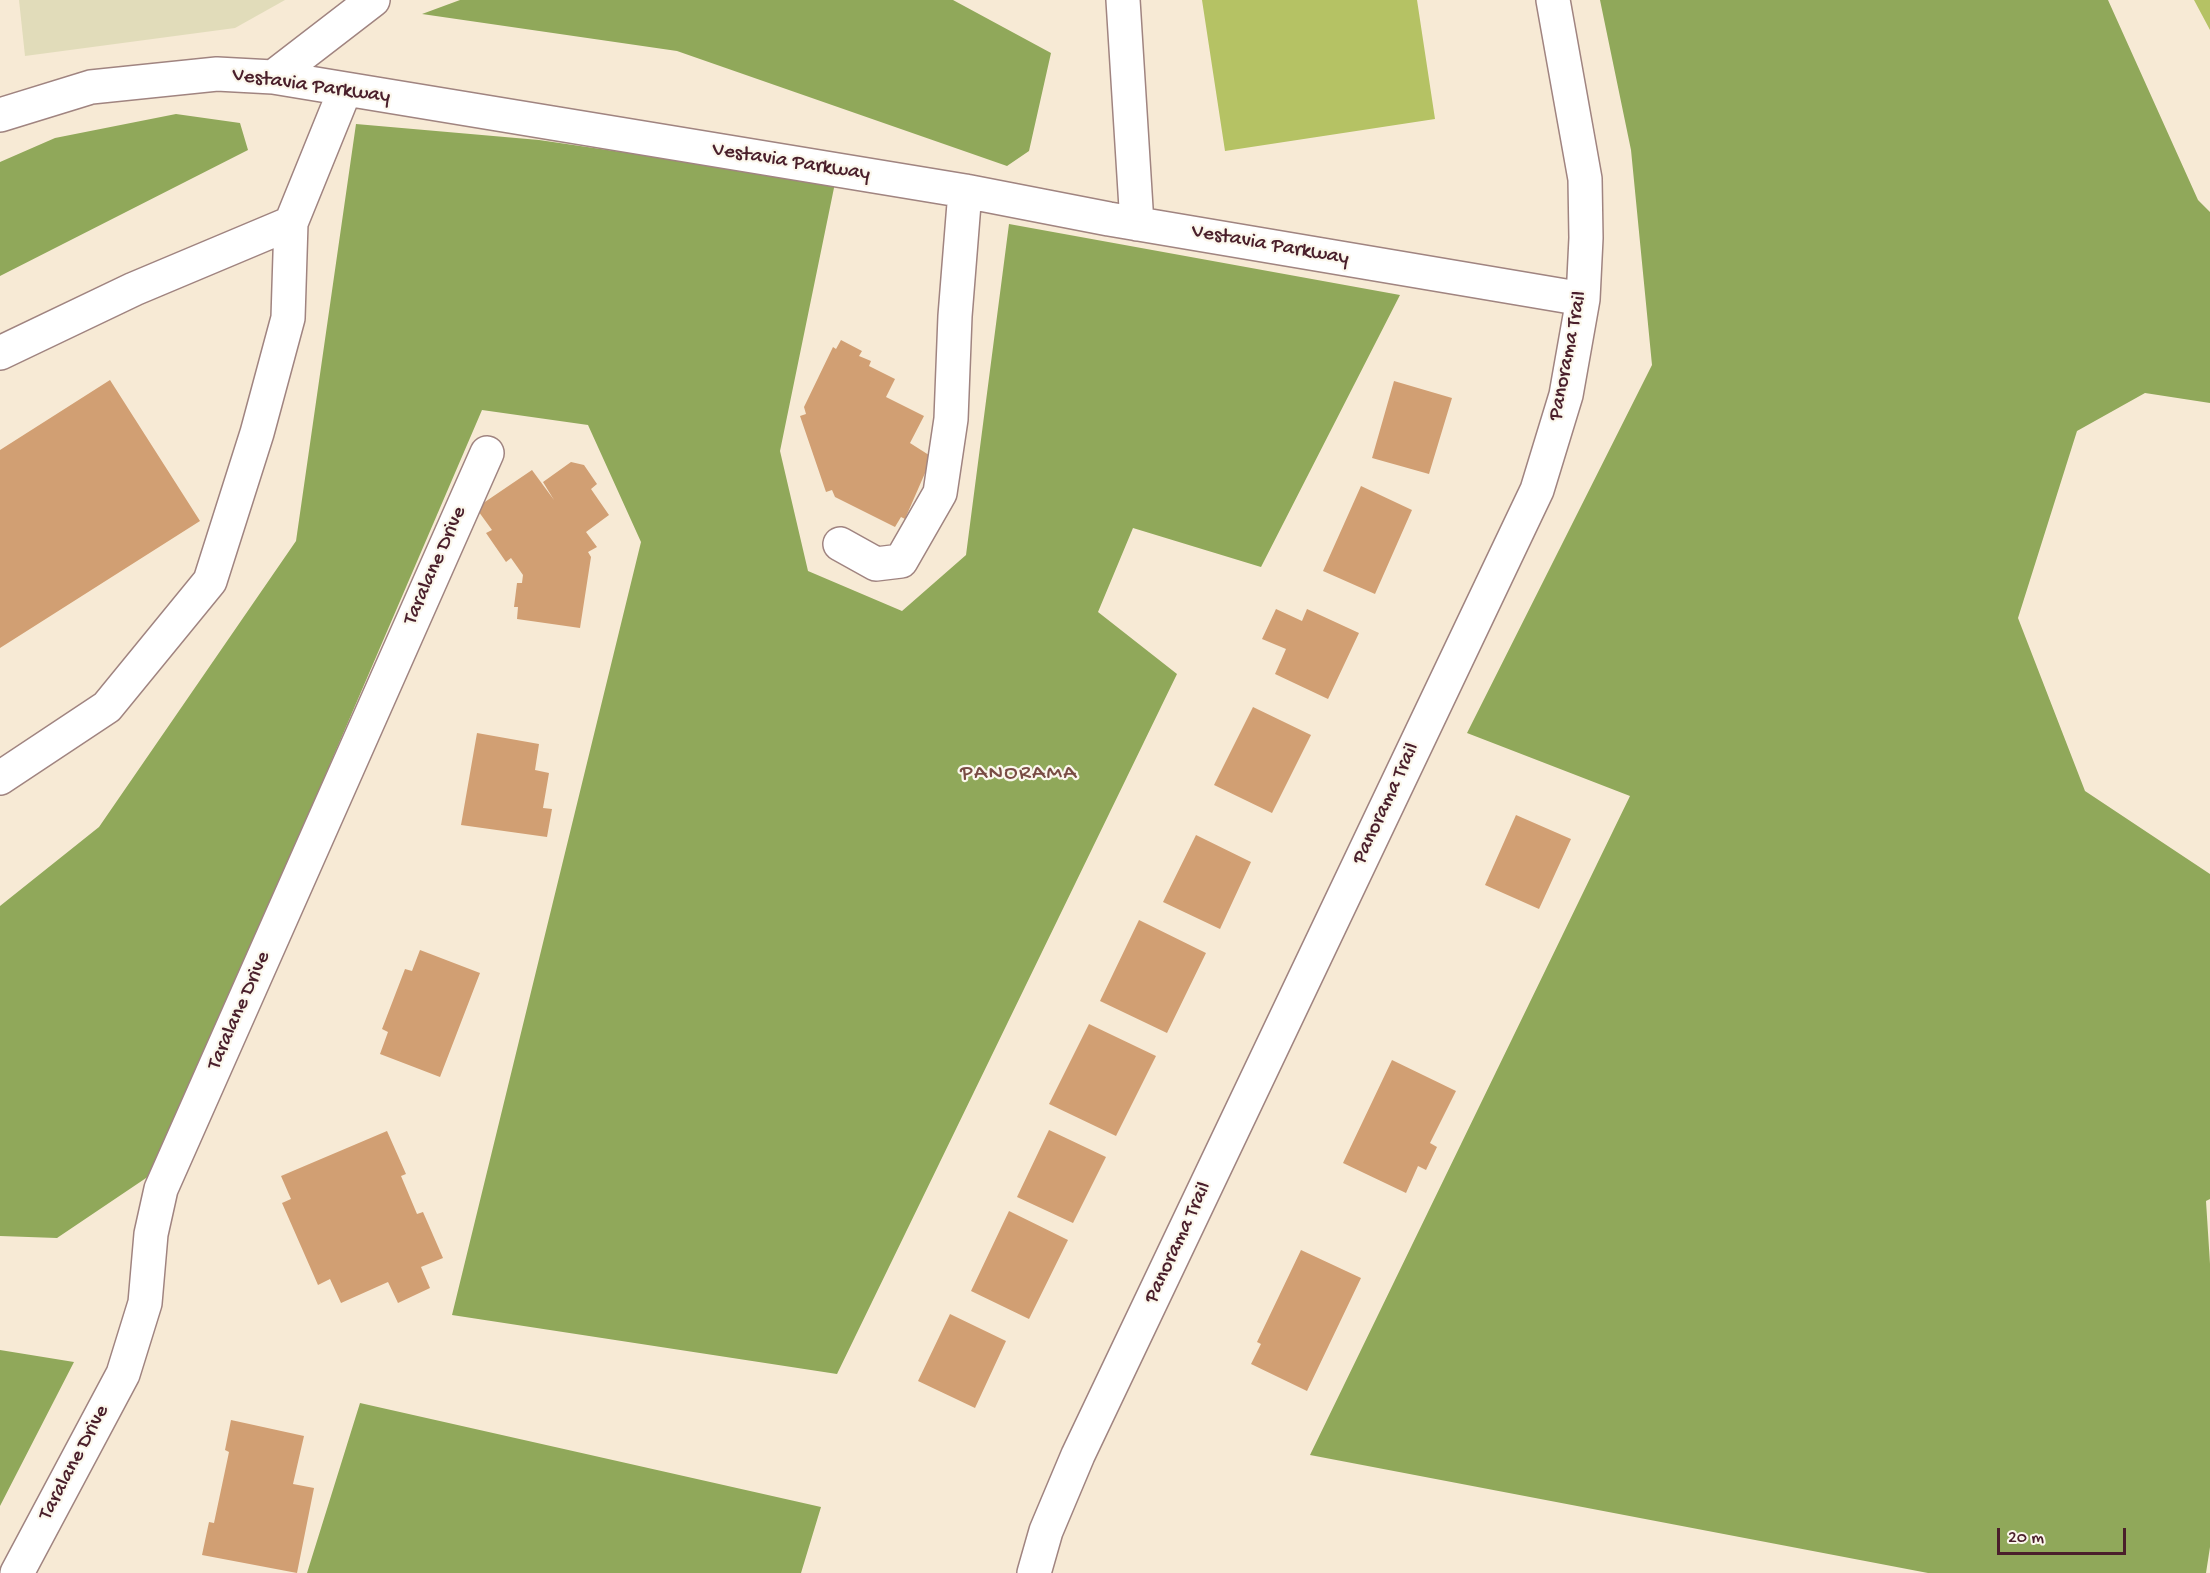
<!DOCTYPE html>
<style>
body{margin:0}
#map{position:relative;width:2210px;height:1573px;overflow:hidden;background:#f7ead5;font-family:"Gochi Hand",sans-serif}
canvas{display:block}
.scale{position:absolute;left:1997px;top:1528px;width:129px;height:27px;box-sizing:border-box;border:3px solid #4a1f2b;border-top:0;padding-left:8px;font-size:18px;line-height:21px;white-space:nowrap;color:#4a1f2b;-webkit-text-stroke:4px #fbf7ec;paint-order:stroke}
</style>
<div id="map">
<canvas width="2210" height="1573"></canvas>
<div class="scale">20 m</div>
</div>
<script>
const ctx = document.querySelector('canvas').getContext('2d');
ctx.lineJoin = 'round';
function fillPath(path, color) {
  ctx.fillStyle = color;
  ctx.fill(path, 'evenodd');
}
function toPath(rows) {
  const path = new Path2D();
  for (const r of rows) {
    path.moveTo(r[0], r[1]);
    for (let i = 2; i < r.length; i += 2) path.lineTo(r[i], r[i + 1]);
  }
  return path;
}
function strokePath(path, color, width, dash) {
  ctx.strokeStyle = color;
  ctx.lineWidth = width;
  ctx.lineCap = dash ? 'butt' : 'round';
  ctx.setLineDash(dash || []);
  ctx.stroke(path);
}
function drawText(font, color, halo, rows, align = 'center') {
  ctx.font = font + ' "Gochi Hand",sans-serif';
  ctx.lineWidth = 4.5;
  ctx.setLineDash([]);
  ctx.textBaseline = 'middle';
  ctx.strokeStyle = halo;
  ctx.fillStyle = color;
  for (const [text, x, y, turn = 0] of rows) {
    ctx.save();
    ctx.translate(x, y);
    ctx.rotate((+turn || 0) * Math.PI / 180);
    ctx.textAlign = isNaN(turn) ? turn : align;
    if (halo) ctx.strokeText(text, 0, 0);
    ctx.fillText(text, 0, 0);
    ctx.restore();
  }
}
fillPath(toPath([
 [19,0,285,0,235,28,25,56]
]), '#e1dcba');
fillPath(toPath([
 [1202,0,1417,0,1435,119,1225,151],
 [2194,0,2210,0,2210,30]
]), '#b5c264');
fillPath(toPath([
 [460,0,953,0,1051,53,1029,151,1007,166,677,51,422,14],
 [1600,0,2108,0,2198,200,2210,212,2210,403,2145,393,2077,431,2018,618,2085,791,2210,874,2210,1199,2206,1201,2210,1264,2210,1547,2206,1573,1928,1573,1310,1455,1630,796,1467,733,1652,365,1631,150],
 [176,114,240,123,248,150,0,276,0,162,55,138],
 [356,124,539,140,835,183,780,451,808,571,902,611,966,555,1009,224,1400,295,1261,567,1133,528,1098,612,1177,674,837,1374,452,1315,641,542,588,425,482,410,155,1172,57,1238,0,1236,0,906,99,827,296,541],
 [0,1350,74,1362,0,1506],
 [360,1403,821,1507,801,1573,307,1573]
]), '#90a85a');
fillPath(toPath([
 [841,340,862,351,859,356,871,361,869,366,895,379,886,397,924,416,910,443,932,457,905,519,901,517,895,527,835,497,832,490,826,492,800,416,806,414,804,407,833,347,836,349],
 [110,380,200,521,0,648,0,450],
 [1394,381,1452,398,1429,474,1372,458],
 [571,462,584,465,597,484,591,489,609,515,586,532,597,547,588,552,591,557,580,628,517,619,518,607,514,607,517,583,522,583,523,575,511,558,506,562,486,533,492,530,476,508,532,470,554,500,543,482],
 [1361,486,1412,510,1375,594,1323,571],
 [1276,609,1302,621,1307,609,1359,633,1328,699,1275,674,1286,649,1262,639],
 [1253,707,1311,735,1272,813,1214,785],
 [477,733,539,744,535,770,549,773,543,808,552,809,547,837,461,825],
 [1516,815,1571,839,1539,909,1485,885],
 [1196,835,1251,862,1220,929,1163,902],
 [1139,920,1206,953,1167,1033,1100,1001],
 [420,950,480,973,440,1077,380,1054,388,1032,382,1029,405,969,412,971],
 [1089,1024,1156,1056,1116,1136,1049,1104],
 [1392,1060,1456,1091,1430,1143,1437,1147,1426,1170,1418,1166,1406,1193,1343,1163],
 [1049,1130,1106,1157,1073,1223,1017,1197],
 [387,1131,406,1174,401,1176,417,1214,423,1212,443,1258,421,1267,430,1288,398,1303,388,1282,341,1303,330,1279,318,1285,282,1203,291,1199,281,1176],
 [1009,1211,1068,1240,1029,1319,971,1291],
 [1301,1250,1361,1278,1307,1391,1251,1364,1261,1344,1257,1342],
 [950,1314,1006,1341,975,1408,918,1381],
 [231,1420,304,1436,293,1484,314,1488,297,1573,202,1555,209,1522,214,1523,229,1452,225,1450]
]), '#d19f73');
const minor = toPath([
 [1123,0,1137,224],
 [273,77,373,0],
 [0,115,91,87,217,74,273,77,965,191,1109,219,1583,299],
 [0,353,134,289,291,223,345,90],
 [840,544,876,564,901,561,940,493,951,419,955,316,965,191],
 [0,778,107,707,210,581,257,433,288,318,291,223],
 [17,1573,123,1374,145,1303,151,1234,161,1189,487,453],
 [1034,1573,1046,1531,1078,1455,1537,490,1566,395,1583,299,1586,238,1585,179,1553,0]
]);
strokePath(minor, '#a08480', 36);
strokePath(minor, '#fff', 33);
drawText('21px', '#4a1f2b', '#fbf7ec', [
 ["Vestavia Parkway",311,87,8],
 ["Vestavia Parkway",791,163,9],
 ["Vestavia Parkway",1270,246,10],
 ["Panorama Trail",1569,356,-79],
 ["Taralane Drive",436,566,-66],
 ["Panorama Trail",1387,804,-65],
 ["Taralane Drive",240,1011,-66],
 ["Panorama Trail",1179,1243,-65],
 ["Taralane Drive",75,1463,-62]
]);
ctx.letterSpacing = '1.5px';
drawText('22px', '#794c44', '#fbf7ec', [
 ["PANORAMA",1019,775]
]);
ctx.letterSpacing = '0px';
</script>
